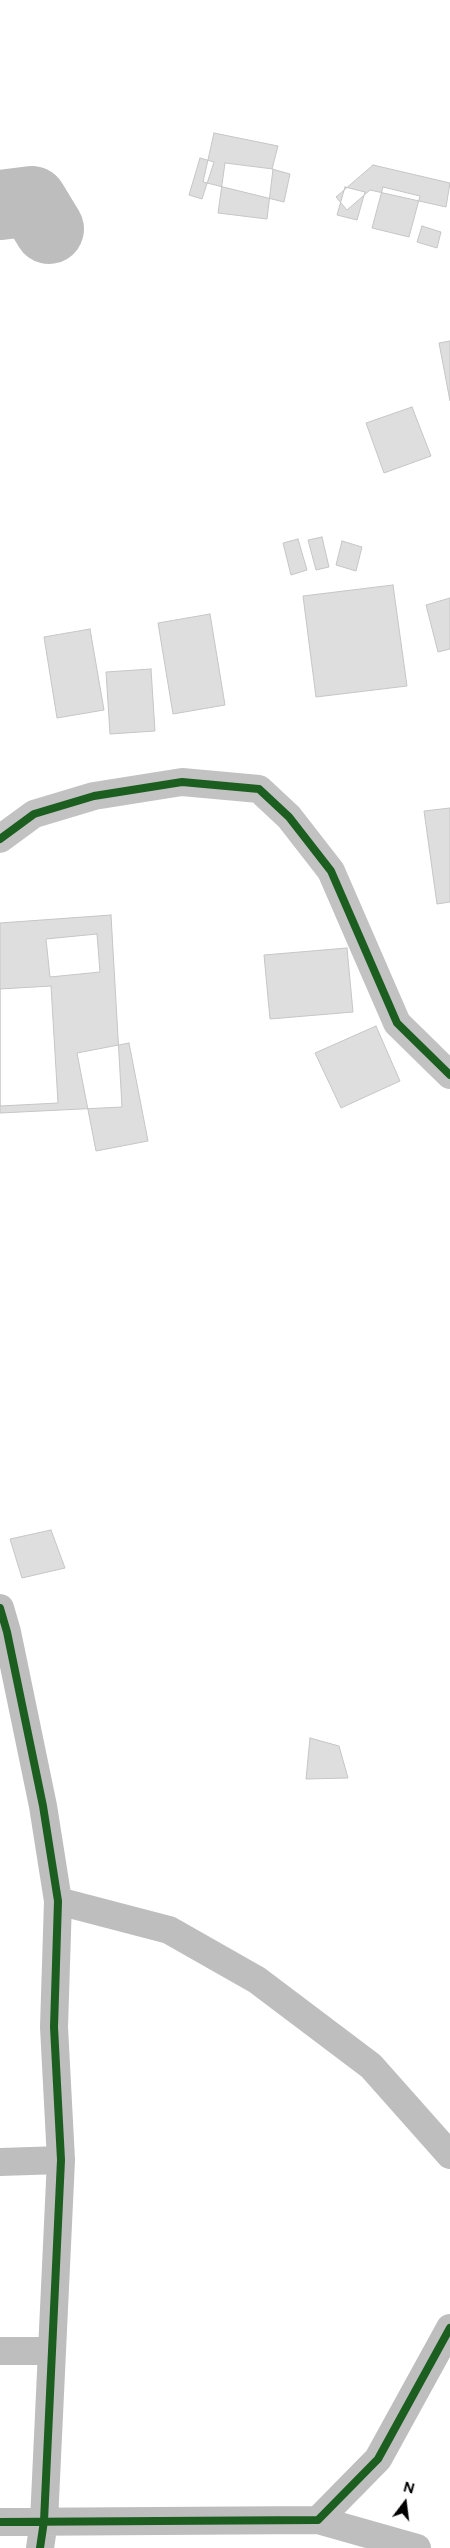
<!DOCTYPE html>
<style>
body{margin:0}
#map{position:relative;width:450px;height:2548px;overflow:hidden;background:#fff;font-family:Figtree,sans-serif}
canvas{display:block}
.north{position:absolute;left:380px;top:2478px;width:50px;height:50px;-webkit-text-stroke:4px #fff;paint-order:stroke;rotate:15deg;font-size:14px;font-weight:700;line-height:20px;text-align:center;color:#000}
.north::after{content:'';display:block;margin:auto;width:18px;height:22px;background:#000;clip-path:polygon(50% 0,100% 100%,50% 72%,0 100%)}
</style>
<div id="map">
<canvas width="450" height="2548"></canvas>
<div class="north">N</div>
</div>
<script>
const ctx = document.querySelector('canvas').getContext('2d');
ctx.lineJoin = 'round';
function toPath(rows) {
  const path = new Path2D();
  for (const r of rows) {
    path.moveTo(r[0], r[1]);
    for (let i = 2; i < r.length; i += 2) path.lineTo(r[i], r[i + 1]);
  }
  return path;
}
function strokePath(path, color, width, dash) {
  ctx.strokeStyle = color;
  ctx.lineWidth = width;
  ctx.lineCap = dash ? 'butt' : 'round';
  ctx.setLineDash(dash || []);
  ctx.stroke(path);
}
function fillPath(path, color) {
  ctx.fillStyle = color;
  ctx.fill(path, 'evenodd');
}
strokePath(toPath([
 [0,205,32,201,49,229]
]), '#bdbdbd', 70);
const building = toPath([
 [214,133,278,146,272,169,290,174,284,202,203,182,214,133],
 [200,158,214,162,202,199,189,195,200,158],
 [225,163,273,169,267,219,218,213,225,163],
 [373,165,450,183,446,207,370,190,347,210,336,197,373,165],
 [345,187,365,192,357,220,337,215,345,187],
 [383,187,420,196,409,237,372,228,383,187],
 [422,226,441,232,437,248,417,242,422,226],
 [450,341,450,401,439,343,450,341],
 [412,407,431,456,384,473,366,423,412,407],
 [322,537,329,567,316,570,308,540,322,537],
 [298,539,307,570,291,575,283,543,298,539],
 [342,541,362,547,356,571,336,565,342,541],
 [393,585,407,686,316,697,303,596,393,585],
 [450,598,450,649,438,652,426,605,450,598],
 [210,614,225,705,173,714,158,623,210,614],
 [90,629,104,710,57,718,44,637,90,629],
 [151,669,155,731,110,734,106,672,151,669],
 [450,808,450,902,437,904,424,811,450,808],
 [111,915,122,1107,0,1113,0,923,111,915],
 [97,934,100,972,50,977,46,939,97,934],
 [347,948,353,1012,270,1019,264,955,347,948],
 [51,986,58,1103,0,1106,0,989,51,986],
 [376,1026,400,1081,341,1108,315,1053,376,1026],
 [129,1043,148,1141,96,1151,77,1053,129,1043],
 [51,1530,65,1568,22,1578,10,1539,51,1530],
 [310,1738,339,1746,348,1778,306,1779,310,1738]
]);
fillPath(building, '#dedede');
strokePath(building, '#c6c6c6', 1);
strokePath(toPath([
 [0,1608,7,1632,43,1806,58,1901,54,2027,61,2160,44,2521,40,2548],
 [58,1901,169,1930,257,1980,371,2066,450,2155],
 [0,2162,61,2160],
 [0,2351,51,2351],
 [318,2520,417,2548],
 [0,2522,318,2520,378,2459,450,2328]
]), '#bebebe', 28);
strokePath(toPath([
 [0,839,34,814,94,796,182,782,259,789,289,817,331,871,397,1023,450,1075]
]), '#c2c2c2', 28);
strokePath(toPath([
 [0,839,34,814,94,796,182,782,259,789,289,817,331,871,397,1023,450,1075],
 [0,1608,7,1632,43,1806,58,1901,54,2027,61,2160,44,2521,40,2548],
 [0,2522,318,2520,378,2459,450,2328]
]), '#1b5e20', 8);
</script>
